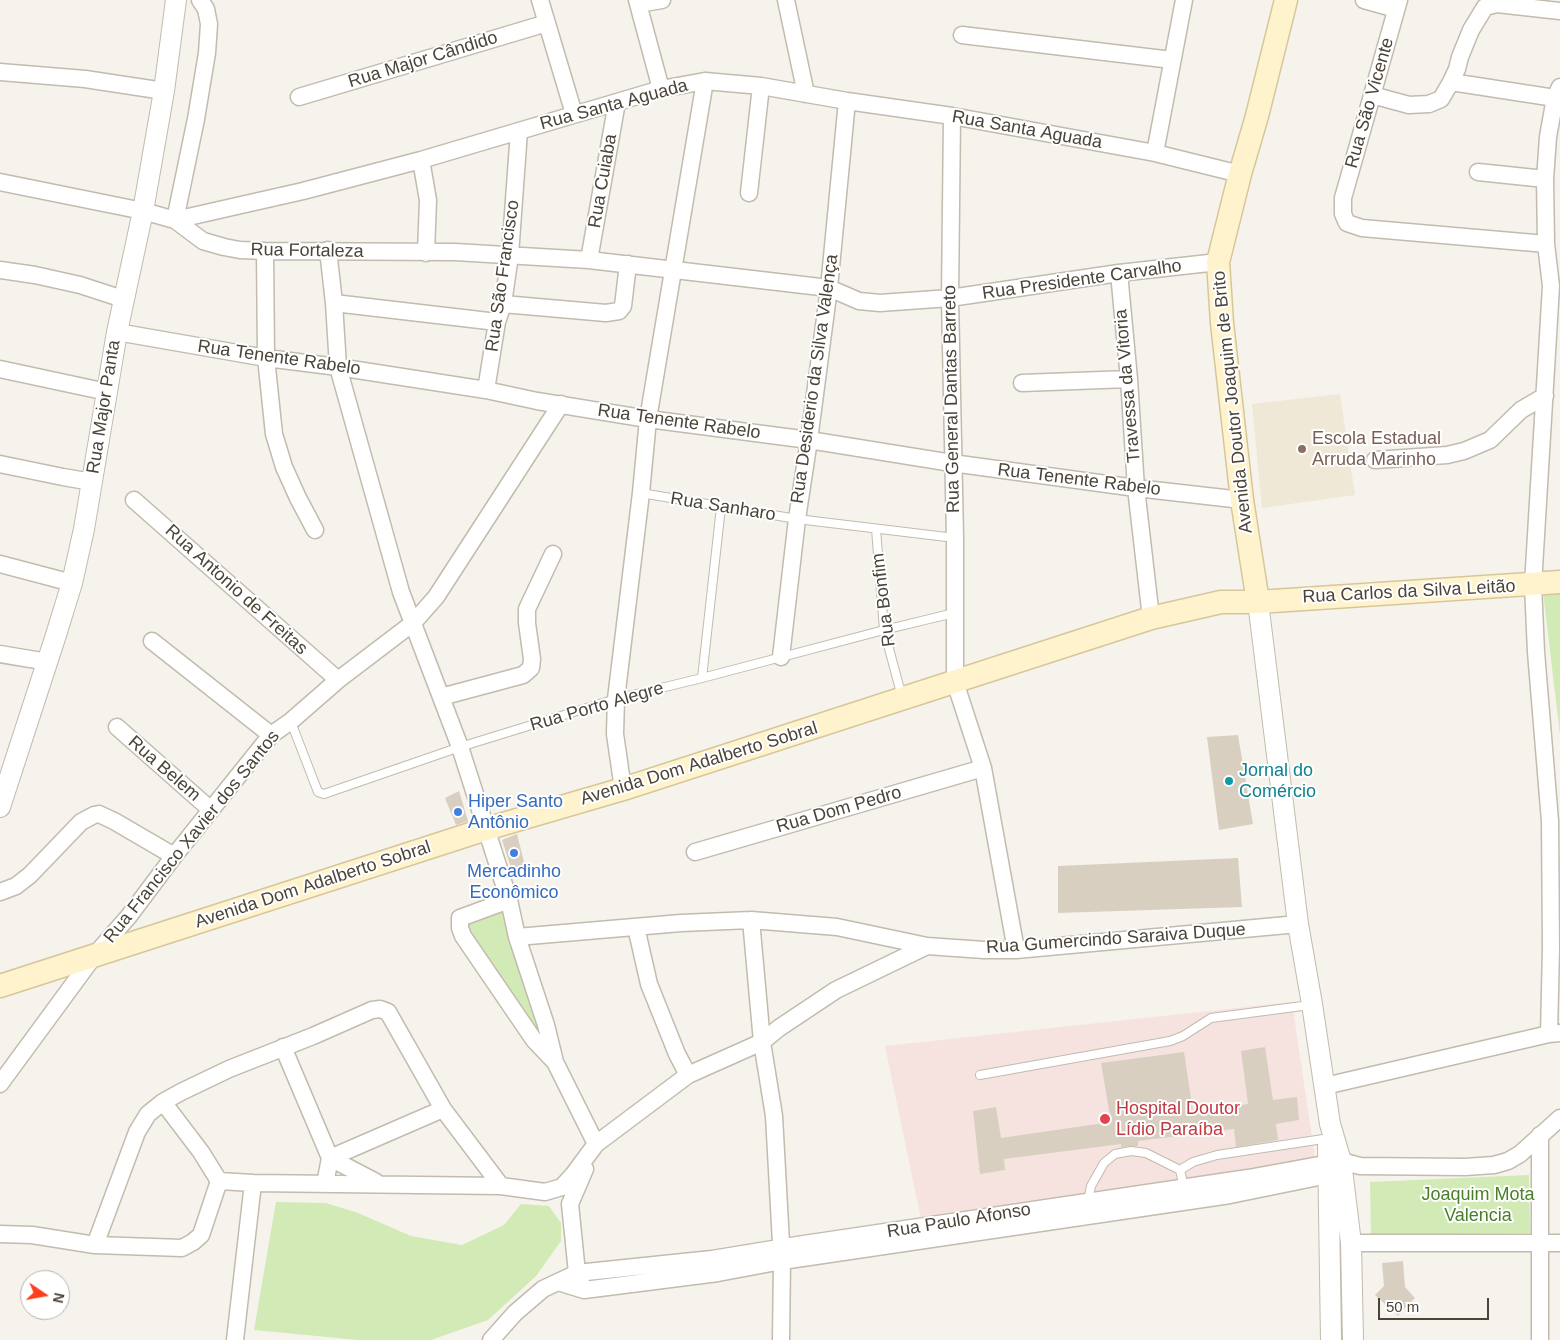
<!DOCTYPE html>
<meta charset="utf-8">
<style>
body{margin:0}
#map{position:relative;width:1560px;height:1340px;overflow:hidden;background:#f6f3ec;font-family:Helvetica,sans-serif}
canvas{display:block}
.north{position:absolute;left:20px;top:1270px;width:50px;height:50px;box-sizing:border-box;background:#fff;border:1px solid #b7b4b0;border-radius:50%;rotate:102deg;font-size:14px;font-weight:700;line-height:20px;text-align:center;color:#4b4439}
.north::after{content:'';display:block;margin:auto;width:18px;height:22px;background:#fc3f1d;clip-path:polygon(50% 0,100% 100%,50% 72%,0 100%)}
.scale{position:absolute;left:1378px;top:1298px;width:111px;height:22px;box-sizing:border-box;border:2px solid #4b4439;border-top:0;padding-left:6px;font-size:15px;line-height:18px;white-space:nowrap;color:#4b4439;-webkit-text-stroke:4px #fff;paint-order:stroke}
</style>
<div id="map">
<canvas width="1560" height="1340"></canvas>
<div class="north">N</div>
<div class="scale">50 m</div>
</div>
<script>
const ctx = document.querySelector('canvas').getContext('2d');
ctx.lineJoin = 'round';
function fillPath(path, color) {
  ctx.fillStyle = color;
  ctx.fill(path, 'evenodd');
}
function toPath(rows) {
  const path = new Path2D();
  for (const r of rows) {
    path.moveTo(r[0], r[1]);
    for (let i = 2; i < r.length; i += 2) path.lineTo(r[i], r[i + 1]);
  }
  return path;
}
function strokePath(path, color, width, dash) {
  ctx.strokeStyle = color;
  ctx.lineWidth = width;
  ctx.lineCap = dash ? 'butt' : 'round';
  ctx.setLineDash(dash || []);
  ctx.stroke(path);
}
function drawText(font, color, halo, rows, align = 'center') {
  ctx.font = font + ' Helvetica,sans-serif';
  ctx.lineWidth = 4;
  ctx.setLineDash([]);
  ctx.textBaseline = 'middle';
  ctx.strokeStyle = halo;
  ctx.fillStyle = color;
  for (const [text, x, y, turn = 0] of rows) {
    ctx.save();
    ctx.translate(x, y);
    ctx.rotate((+turn || 0) * Math.PI / 180);
    ctx.textAlign = isNaN(turn) ? turn : align;
    if (halo) ctx.strokeText(text, 0, 0);
    ctx.fillText(text, 0, 0);
    ctx.restore();
  }
}
fillPath(toPath([
 [1340,394,1355,495,1262,508,1252,404]
]), '#efe8d6');
fillPath(toPath([
 [1292,1002,1315,1158,921,1219,885,1046]
]), '#f6e3e0');
fillPath(toPath([
 [1560,591,1560,735,1543,592],
 [509,900,555,1062,463,936,465,916],
 [1529,1175,1530,1233,1371,1235,1370,1182],
 [276,1202,326,1203,358,1213,411,1236,462,1245,504,1225,521,1204,549,1206,561,1223,561,1241,536,1276,488,1320,431,1340,358,1340,254,1330]
]), '#d2eab5');
fillPath(toPath([
 [1238,735,1253,824,1219,830,1207,737],
 [459,791,468,821,456,825,445,798],
 [517,834,525,866,512,871,502,840],
 [1238,858,1242,907,1058,913,1058,866],
 [1265,1047,1273,1100,1297,1097,1299,1120,1276,1124,1278,1140,1236,1147,1234,1129,1138,1141,1138,1146,1121,1147,1121,1144,1004,1159,1005,1170,980,1174,973,1111,996,1107,1001,1138,1111,1122,1101,1063,1184,1052,1193,1112,1248,1104,1241,1051],
 [1403,1261,1405,1287,1415,1298,1398,1316,1375,1295,1384,1286,1382,1263]
]), '#d8cfc1');
const service = toPath([
 [641,493,797,519,955,538],
 [876,529,884,630,902,697],
 [702,678,721,507],
 [291,722,318,792,324,794,460,747,616,699,702,678,884,630,954,613],
 [980,1075,1170,1041,1183,1036,1211,1018,1310,1005],
 [1184,1187,1180,1170,1193,1162,1217,1155,1330,1138],
 [1088,1201,1091,1186,1104,1163,1115,1154,1131,1151,1146,1153,1180,1170]
]);
const minor = toPath([
 [200,0,206,9,209,24,207,53,196,119,175,220,203,241,224,247,240,250,265,251,455,252,589,260,829,288,859,301,880,303,950,298,1119,273,1218,262],
 [540,0,574,114],
 [637,0,661,89],
 [786,0,806,94],
 [1364,0,1396,9],
 [1399,0,1343,198,1343,214,1347,223,1362,228,1546,244],
 [638,4,662,0],
 [962,35,1172,60],
 [0,72,85,79,164,91],
 [1451,82,1457,69,1460,57,1471,30,1485,7,1497,4,1560,11],
 [1372,95,1409,105,1429,104,1441,99,1451,82,1555,98],
 [299,97,547,23],
 [952,116,950,298,955,538,955,682,983,768,1016,950],
 [1155,153,1184,0],
 [421,160,428,200,426,253],
 [1478,172,1545,179],
 [0,182,143,211,175,220,303,191,421,160,661,89,705,81,761,86,847,101,952,116,1155,153,1240,174],
 [749,193,761,86],
 [328,250,334,303,338,367,401,592,460,747,509,900,517,937,546,1025,555,1062,596,1144],
 [265,251,266,358,274,434,284,467,298,498,315,530],
 [589,260,617,102],
 [0,270,35,275,80,285,123,299],
 [1119,273,1129,379,1136,488,1151,618],
 [334,303,497,322],
 [503,304,606,313,619,311,623,306,628,264],
 [117,332,266,358,338,367,486,390,537,401,648,419,809,440,952,463,1136,488,1242,500],
 [0,369,107,392],
 [1022,383,1129,379],
 [486,390,497,322,503,304,510,255,519,131],
 [1375,460,1447,455,1464,451,1490,440,1521,410,1545,396],
 [0,464,63,477,92,482],
 [134,500,338,680],
 [0,564,72,583],
 [152,641,271,735],
 [0,654,48,662],
 [781,657,797,519,809,440,829,288,847,101],
 [441,697,523,675,531,668,532,659,527,623,527,609,553,554],
 [117,727,211,810],
 [623,789,615,734,616,699,641,493,648,419,705,81],
 [695,852,983,768],
 [0,892,16,886,30,875,81,822,94,815,99,814,114,821,174,856],
 [509,900,460,918,460,928,463,936,534,1040,554,1061],
 [751,920,762,1042,774,1116,782,1261,781,1340],
 [636,927,649,984,677,1054,688,1075],
 [517,937,681,923,751,920,837,927,927,946,984,950,1016,950,1298,924],
 [1549,1034,1551,948,1550,821,1536,652,1533,585,1551,286,1546,244,1545,179,1548,137,1555,98,1560,87],
 [283,1047,330,1158,376,1182],
 [0,1084,94,956,129,916,174,856,271,735,291,721,338,680,413,623,436,597,561,404],
 [1325,1086,1549,1034,1560,1033],
 [163,1102,201,1152,219,1181,253,1183,501,1186,545,1192,562,1187,573,1175,596,1144,688,1075,762,1042,779,1028,836,990,927,946],
 [1540,1135,1540,1340],
 [325,1184,330,1158,443,1109],
 [0,1234,32,1235,95,1245,182,1248,193,1242,201,1235,219,1181],
 [1351,1243,1560,1243],
 [95,1245,137,1132,148,1114,163,1102,181,1092,229,1069,313,1036,372,1010,380,1009,388,1012,443,1109,501,1186],
 [558,1282,584,1290,718,1273,782,1261,1230,1195,1338,1173],
 [581,1283,577,1273,570,1204,585,1169],
 [235,1340,253,1183],
 [491,1340,515,1313,543,1289,577,1273,712,1259,797,1245,1248,1178,1341,1161,1360,1166,1465,1167,1494,1165,1508,1161,1520,1154,1560,1118]
]);
const tertiary = toPath([
 [1258,602,1298,924,1312,1004,1330,1124,1341,1161,1351,1243,1353,1340],
 [0,807,56,635,72,583,84,529,117,332,143,211,164,91,176,0],
 [1328,1145,1331,1340]
]);
const secondary = toPath([
 [1258,602,1242,500,1222,323,1218,262,1240,174,1257,116,1286,0],
 [0,986,486,829,623,789,1151,618,1221,602,1258,602,1560,582]
]);
strokePath(service, '#c2bbae', 10);
strokePath(minor, '#c2bbae', 19);
strokePath(tertiary, '#c2bbae', 22);
strokePath(secondary, '#d6c79b', 25);
strokePath(service, '#fff', 8);
strokePath(minor, '#fff', 16);
strokePath(tertiary, '#fff', 20);
strokePath(secondary, '#fff3cd', 22);
for (const [x, y, r, color] of [
 [1302,449,5,"#8d6e63"],
 [1229,781,5,"#0f9aa8"],
 [458,812,5,"#3f7fe0"],
 [514,853,5,"#3f7fe0"],
 [1105,1119,6,"#e0444e"]
]) {
  const dot = new Path2D();
  dot.arc(x, y, r, 0, 2 * Math.PI);
  ctx.fillStyle = color;
  ctx.fill(dot);
  strokePath(dot, '#fff', 2);
}
drawText('18px', '#4b4439', '#fff', [
 ["Rua Major Cândido",423,60,-17],
 ["Rua São Vicente",1370,103,-74],
 ["Rua Santa Aguada",614,105,-15],
 ["Rua Santa Aguada",1027,130,10],
 ["Rua Cuiaba",603,181,-80],
 ["Rua Fortaleza",307,251,1],
 ["Rua São Francisco",503,276,-82],
 ["Rua Presidente Carvalho",1082,280,-8],
 ["Rua Tenente Rabelo",279,358,8],
 ["Rua Desiderio da Silva Valença",815,379,-82],
 ["Travessa da Vitoria",1128,386,-95],
 ["Rua General Dantas Barreto",952,399,-91],
 ["Avenida Doutor Joaquim de Brito",1233,402,-96],
 ["Rua Major Panta",104,407,-81],
 ["Rua Tenente Rabelo",679,422,8],
 ["Rua Tenente Rabelo",1079,480,7],
 ["Rua Sanharo",723,507,9],
 ["Rua Antonio de Freitas",236,590,42],
 ["Rua Carlos da Silva Leitão",1409,592,-3],
 ["Rua Bonfim",884,600,-97],
 ["Rua Porto Alegre",597,707,-16],
 ["Avenida Dom Adalberto Sobral",699,764,-17],
 ["Rua Belem",164,769,41],
 ["Rua Dom Pedro",839,810,-16],
 ["Rua Francisco Xavier dos Santos",192,837,-51],
 ["Avenida Dom Adalberto Sobral",313,885,-18],
 ["Rua Gumercindo Saraiva Duque",1116,939,-4],
 ["Rua Paulo Afonso",959,1221,-9]
]);
drawText('18px', '#785e54', '#fff', [
 ["Escola Estadual",1312,439],
 ["Arruda Marinho",1312,460]
], 'left');
drawText('18px', '#0d838f', '#fff', [
 ["Jornal do",1239,771],
 ["Comércio",1239,792]
], 'left');
drawText('18px', '#366cbe', '#fff', [
 ["Hiper Santo",468,802],
 ["Antônio",468,823],
 ["Mercadinho",514,872,"center"],
 ["Econômico",514,893,"center"]
], 'left');
drawText('18px', '#be3a42', '#fff', [
 ["Hospital Doutor",1116,1109],
 ["Lídio Paraíba",1116,1130]
], 'left');
drawText('18px', '#4a7f2a', '#fff', [
 ["Joaquim Mota",1478,1195],
 ["Valencia",1478,1216]
]);
</script>
